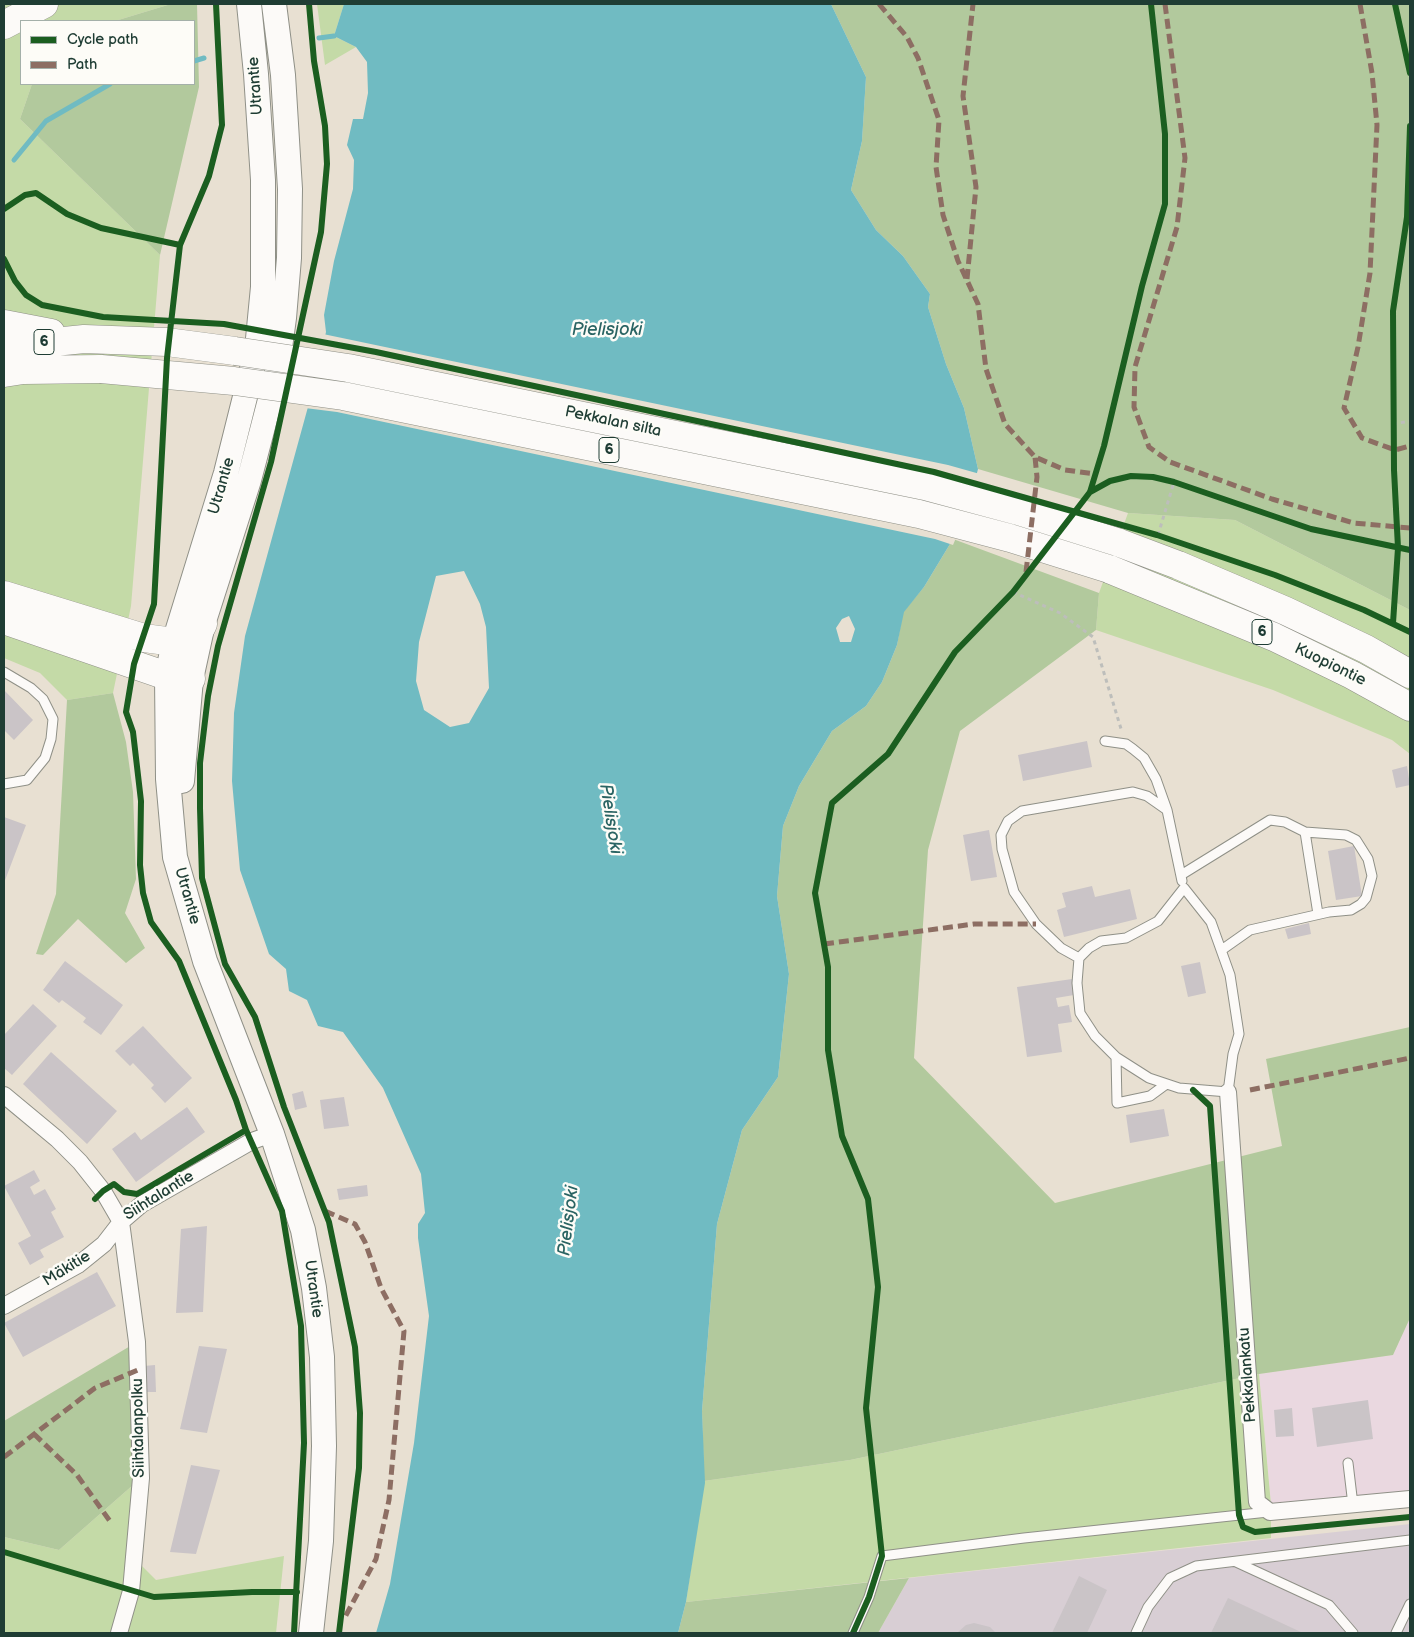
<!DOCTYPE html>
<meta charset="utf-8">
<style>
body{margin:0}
#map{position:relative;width:1414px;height:1637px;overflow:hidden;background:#e8e0d2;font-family:"Balsamiq Sans",sans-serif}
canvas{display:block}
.frame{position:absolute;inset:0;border:5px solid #1f3d34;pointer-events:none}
.legend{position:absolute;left:20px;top:20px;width:175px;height:65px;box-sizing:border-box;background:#fdfcf7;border:1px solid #a4b0a9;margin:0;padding:6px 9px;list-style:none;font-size:15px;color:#1f3d34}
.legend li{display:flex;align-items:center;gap:10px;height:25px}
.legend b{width:25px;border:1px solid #a4b0a9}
</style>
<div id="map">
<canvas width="1414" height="1637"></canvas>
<div class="frame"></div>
<ul class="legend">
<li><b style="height:6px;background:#1b5e20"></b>Cycle path</li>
<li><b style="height:6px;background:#8d6e63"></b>Path</li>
</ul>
</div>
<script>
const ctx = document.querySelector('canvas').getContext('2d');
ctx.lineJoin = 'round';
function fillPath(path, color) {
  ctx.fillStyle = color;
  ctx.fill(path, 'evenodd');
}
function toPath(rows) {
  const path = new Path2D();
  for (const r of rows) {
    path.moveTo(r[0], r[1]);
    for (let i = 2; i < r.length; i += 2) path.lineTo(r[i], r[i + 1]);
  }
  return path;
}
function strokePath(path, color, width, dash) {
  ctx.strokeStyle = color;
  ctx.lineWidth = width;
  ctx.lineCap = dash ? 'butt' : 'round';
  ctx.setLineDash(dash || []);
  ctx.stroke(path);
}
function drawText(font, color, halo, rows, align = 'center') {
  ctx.font = font + ' "Balsamiq Sans",sans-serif';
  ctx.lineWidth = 5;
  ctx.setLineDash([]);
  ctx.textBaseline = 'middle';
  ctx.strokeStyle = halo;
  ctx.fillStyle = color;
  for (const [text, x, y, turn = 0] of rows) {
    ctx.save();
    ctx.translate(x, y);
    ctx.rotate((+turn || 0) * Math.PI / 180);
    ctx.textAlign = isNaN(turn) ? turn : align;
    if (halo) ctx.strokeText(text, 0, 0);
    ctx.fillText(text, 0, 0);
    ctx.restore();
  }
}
fillPath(toPath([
 [1410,1318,1410,1492,1271,1505,1259,1374,1393,1355]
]), '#ead8e0');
fillPath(toPath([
 [1410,1524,1410,1633,878,1633,909,1578]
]), '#d8ced4');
fillPath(toPath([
 [4,4,171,4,115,21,21,21,21,84,32,84,20,119,160,255,131,606,113,693,67,700,40,673,4,658],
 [317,4,344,4,334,36,356,47,325,65],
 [1128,513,1235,520,1410,610,1410,754,1392,740,1273,690,1096,630,1099,593],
 [1259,1374,1271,1505,1271,1538,686,1602,704,1481,850,1460],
 [141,1478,135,1559,156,1580,284,1556,276,1633,4,1633,4,1537,59,1550]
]), '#c4daa7');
fillPath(toPath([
 [171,4,197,4,199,87,160,255,20,119,32,84,194,84,194,21,115,21],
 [831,4,1410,4,1410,610,1235,520,1128,513,978,469,964,408,946,364,928,307,930,294,903,256,876,230,851,190,862,141,866,77],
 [953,539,1099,593,1096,630,960,731,928,850,914,1058,1055,1203,1282,1146,1266,1059,1410,1027,1410,1318,1393,1355,1259,1374,850,1460,704,1481,702,1411,717,1224,742,1130,778,1077,789,974,777,896,783,826,799,786,832,731,866,706,882,682,897,645,903,612,924,587],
 [113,693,126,742,133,792,136,879,125,913,145,948,126,963,78,919,43,955,36,954,56,894,67,700],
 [137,1342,141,1478,59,1550,4,1537,4,1421],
 [909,1578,878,1633,678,1633,686,1602]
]), '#b2c99d');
fillPath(toPath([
 [344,4,831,4,866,77,862,141,851,190,876,230,903,256,930,294,928,307,946,364,964,408,978,469,971,496,953,539,924,587,904,612,897,645,882,682,866,706,832,731,799,786,783,826,777,896,789,974,778,1077,742,1130,717,1224,702,1411,705,1483,686,1602,678,1633,376,1633,390,1584,414,1443,429,1316,418,1238,418,1224,425,1213,421,1174,383,1088,343,1032,318,1026,307,1000,289,991,286,969,269,954,240,870,232,781,234,713,245,636,311,396,326,332,324,315,334,261,353,189,354,160,347,145,353,119,363,119,368,93,367,62,356,47,334,36],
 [464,571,480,604,486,627,489,688,469,723,450,727,424,710,416,681,419,642,436,576],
 [849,616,855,629,851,642,840,642,836,628,842,619]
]), '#70bbc2');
fillPath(toPath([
 [323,334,948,465,980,474,974,496,948,504,314,372],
 [313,377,342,381,966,514,953,545,935,539,337,412,305,408]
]), '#e8e0d2');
strokePath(toPath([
 [319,38,334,36],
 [194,61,204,58],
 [14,160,46,121,110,84]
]), '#70bbc2', 5);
fillPath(toPath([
 [4,690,33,720,14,740,4,730],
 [1087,741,1092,767,1023,781,1018,755],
 [1407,766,1410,785,1396,788,1392,770],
 [4,817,26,825,4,883],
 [989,830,997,877,971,881,963,835],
 [1354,846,1362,896,1336,900,1328,851],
 [1092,886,1095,897,1130,889,1137,919,1064,937,1057,910,1066,907,1062,893],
 [1309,923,1311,934,1288,939,1285,929],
 [65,961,123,1005,101,1035,83,1022,86,1018,62,1000,59,1003,43,990],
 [1200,962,1206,993,1188,997,1181,966],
 [1072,979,1074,995,1056,998,1058,1007,1069,1005,1072,1022,1058,1024,1062,1052,1027,1057,1017,987],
 [33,1004,57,1026,12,1075,4,1068,4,1035],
 [143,1026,192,1078,165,1103,151,1088,154,1085,133,1063,130,1066,115,1051],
 [51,1052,117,1111,87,1144,23,1084],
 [303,1091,307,1107,295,1110,292,1094],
 [344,1097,349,1126,324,1129,320,1100],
 [187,1107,205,1132,136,1182,112,1149,135,1132,141,1140],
 [1164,1109,1169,1136,1130,1143,1126,1115],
 [34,1170,40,1181,30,1187,34,1195,45,1189,56,1209,51,1212,64,1237,40,1250,44,1257,30,1265,18,1243,31,1236,4,1186],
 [367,1185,368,1196,339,1200,337,1189],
 [207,1226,203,1312,176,1313,181,1229],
 [97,1272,116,1306,23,1357,4,1323],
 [199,1346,227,1349,207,1433,180,1429],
 [155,1365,156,1392,145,1392,144,1366],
 [1368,1400,1373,1439,1317,1447,1312,1408],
 [1292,1408,1294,1436,1276,1437,1274,1410],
 [191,1465,220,1470,196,1554,170,1552],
 [1079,1576,1107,1590,1087,1633,1052,1633],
 [1228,1598,1303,1633,1211,1633],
 [974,1623,990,1627,996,1633,957,1633,966,1625]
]), '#cac4c7');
const service = toPath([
 [4,672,31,688,43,699,53,719,51,739,45,758,27,780,4,784],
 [1105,741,1126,744,1133,749,1144,758,1156,779,1167,810,1182,881],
 [1181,875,1270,820,1285,822,1305,832,1318,914],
 [1184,888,1211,922,1230,975,1239,1034,1233,1054,1228,1092,1179,1088,1149,1078,1116,1057,1095,1036,1080,1013,1077,983,1079,958,1089,948,1101,941,1126,938,1158,921,1184,888],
 [1223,949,1250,930,1329,912,1351,910,1361,904,1366,898,1372,876,1368,859,1356,840,1346,835,1305,832],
 [1079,958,1061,948,1036,924,1014,892,1002,849,1001,835,1008,821,1022,811,1133,792,1147,796,1167,810],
 [1116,1057,1117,1103,1150,1096,1165,1085],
 [1348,1463,1353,1505],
 [1236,1562,1329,1605,1353,1633],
 [853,1633,869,1597,882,1556,1024,1538,1268,1512],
 [1136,1633,1148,1607,1170,1578,1196,1566,1410,1540],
 [1396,1633,1410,1604]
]);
const minor = toPath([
 [1228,1092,1257,1502,1270,1512,1410,1499],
 [4,1095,57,1139,80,1162,103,1191,121,1222,137,1342,141,1478,131,1591,119,1633],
 [4,1306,78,1265,104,1244,121,1222,142,1204,252,1141,272,1134]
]);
const secondary = toPath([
 [249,4,256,74,263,180,263,287,257,349,226,473,174,642,167,676,168,779,175,857,205,961,272,1134,303,1230,314,1288,322,1357,324,1446,321,1541,311,1633],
 [182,781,191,679,203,624,249,480,276,377,284,318,289,258,290,189,283,75,274,4]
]);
const motorway = toPath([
 [4,25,44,4],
 [4,324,51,333],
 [4,347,84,339,167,342,235,351],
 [4,373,23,370,101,369],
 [1117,542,1178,565,1286,611,1366,649,1410,674],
 [1109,569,1274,637,1352,675,1410,707],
 [4,595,144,638,174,642,182,646,187,654,191,679],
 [4,620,167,676,187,654,203,624]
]);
strokePath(service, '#8f9087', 11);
strokePath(minor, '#8f9087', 18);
strokePath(secondary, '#8f9087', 26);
strokePath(motorway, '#8f9087', 29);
strokePath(toPath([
 [1393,424,1410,421],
 [1158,535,1174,482],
 [1013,592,1060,613,1093,637,1122,732]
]), '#bdbebb', 3, [4, 4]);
strokePath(service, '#fcfaf8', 9);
strokePath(minor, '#fcfaf8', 16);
strokePath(secondary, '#fcfaf8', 24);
strokePath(motorway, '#fcfaf8', 28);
const motorwayBridge = toPath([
 [235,351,348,368,925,486,1018,511,1117,542],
 [101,369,234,381,343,396,919,514,1010,538,1109,569]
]);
strokePath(motorwayBridge, '#8f9087', 29, []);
strokePath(motorwayBridge, '#fcfaf8', 28);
strokePath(toPath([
 [879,4,907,37,918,58,939,120,936,167,943,215,958,261,978,304,986,369,1005,424,1035,457,1065,470,1095,474],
 [1165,4,1185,158,1177,227,1135,367,1134,407,1149,447,1170,462,1272,499,1354,523,1410,528],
 [1360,4,1372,73,1377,125,1370,273,1358,347,1344,408,1362,438,1395,450,1410,446],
 [967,279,976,187,963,96,973,4],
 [1026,572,1037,477,1035,457],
 [824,944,974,924,1036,924],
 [1250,1090,1410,1058],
 [325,1211,355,1224,365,1242,381,1288,404,1331,389,1500,376,1559,344,1619],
 [34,1434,77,1475,112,1524],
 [4,1457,95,1388,138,1370]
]), '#8d6e63', 5, [10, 5]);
strokePath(toPath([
 [216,4,222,125,209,176,180,245,167,358,154,604,134,664,126,712,133,732,141,801,140,865,143,893,151,922,179,961,236,1100,246,1130,282,1211,301,1326,304,1443,294,1633],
 [309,4,314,61,325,126,327,164,321,232,271,462,218,646,208,696,200,763,200,808,202,878,225,964,255,1017,284,1107,329,1222,355,1347,360,1413,359,1468,339,1633],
 [1395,4,1410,73],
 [4,209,25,195,36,193,67,214,101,228,180,245],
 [4,259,15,281,26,295,42,305,103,317,224,324,376,352,934,472,1157,535,1275,575,1364,610,1410,632],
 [1090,492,1110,481,1131,476,1153,477,1174,482,1311,529,1410,550],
 [1393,623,1398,548,1394,470,1393,311,1407,217,1410,126],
 [1193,1090,1210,1106,1239,1515,1243,1527,1255,1532,1410,1517],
 [95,1199,103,1191,114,1184,124,1192,137,1194,246,1130],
 [4,1552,154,1597,252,1592,297,1592],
 [853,1633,869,1597,882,1556,866,1408,878,1287,868,1199,842,1136,828,1050,828,967,815,893,832,803,888,754,955,652,1013,592,1090,492,1104,446,1142,286,1165,204,1165,134,1151,4]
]), '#1b5e20', 6);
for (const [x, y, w] of [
 [44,342,20],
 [609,450,20],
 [1262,632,20]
]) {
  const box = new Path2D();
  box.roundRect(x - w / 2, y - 12.5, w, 25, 4);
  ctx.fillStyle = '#fdfcf7';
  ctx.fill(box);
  strokePath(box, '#1f3d34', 1);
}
drawText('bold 15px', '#1f3d34', null, [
 ["6",44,342],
 ["6",609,450],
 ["6",1262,632]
]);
drawText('16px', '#1f3d34', '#fdfcf7', [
 ["Utrantie",256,86,-94],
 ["Pekkalan silta",613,422,12],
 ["Utrantie",222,486,-74],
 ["Kuopiontie",1330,665,26],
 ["Utrantie",187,896,74],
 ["Siihtalantie",159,1196,-32],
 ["Mäkitie",67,1269,-32],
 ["Utrantie",313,1289,82],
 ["Pekkalankatu",1248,1375,-94],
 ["Siihtalanpolku",139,1428,-91]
]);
drawText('italic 18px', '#2a6463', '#fdfcf7', [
 ["Pielisjoki",607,330],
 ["Pielisjoki",610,819,81],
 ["Pielisjoki",569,1221,-83]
]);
</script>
